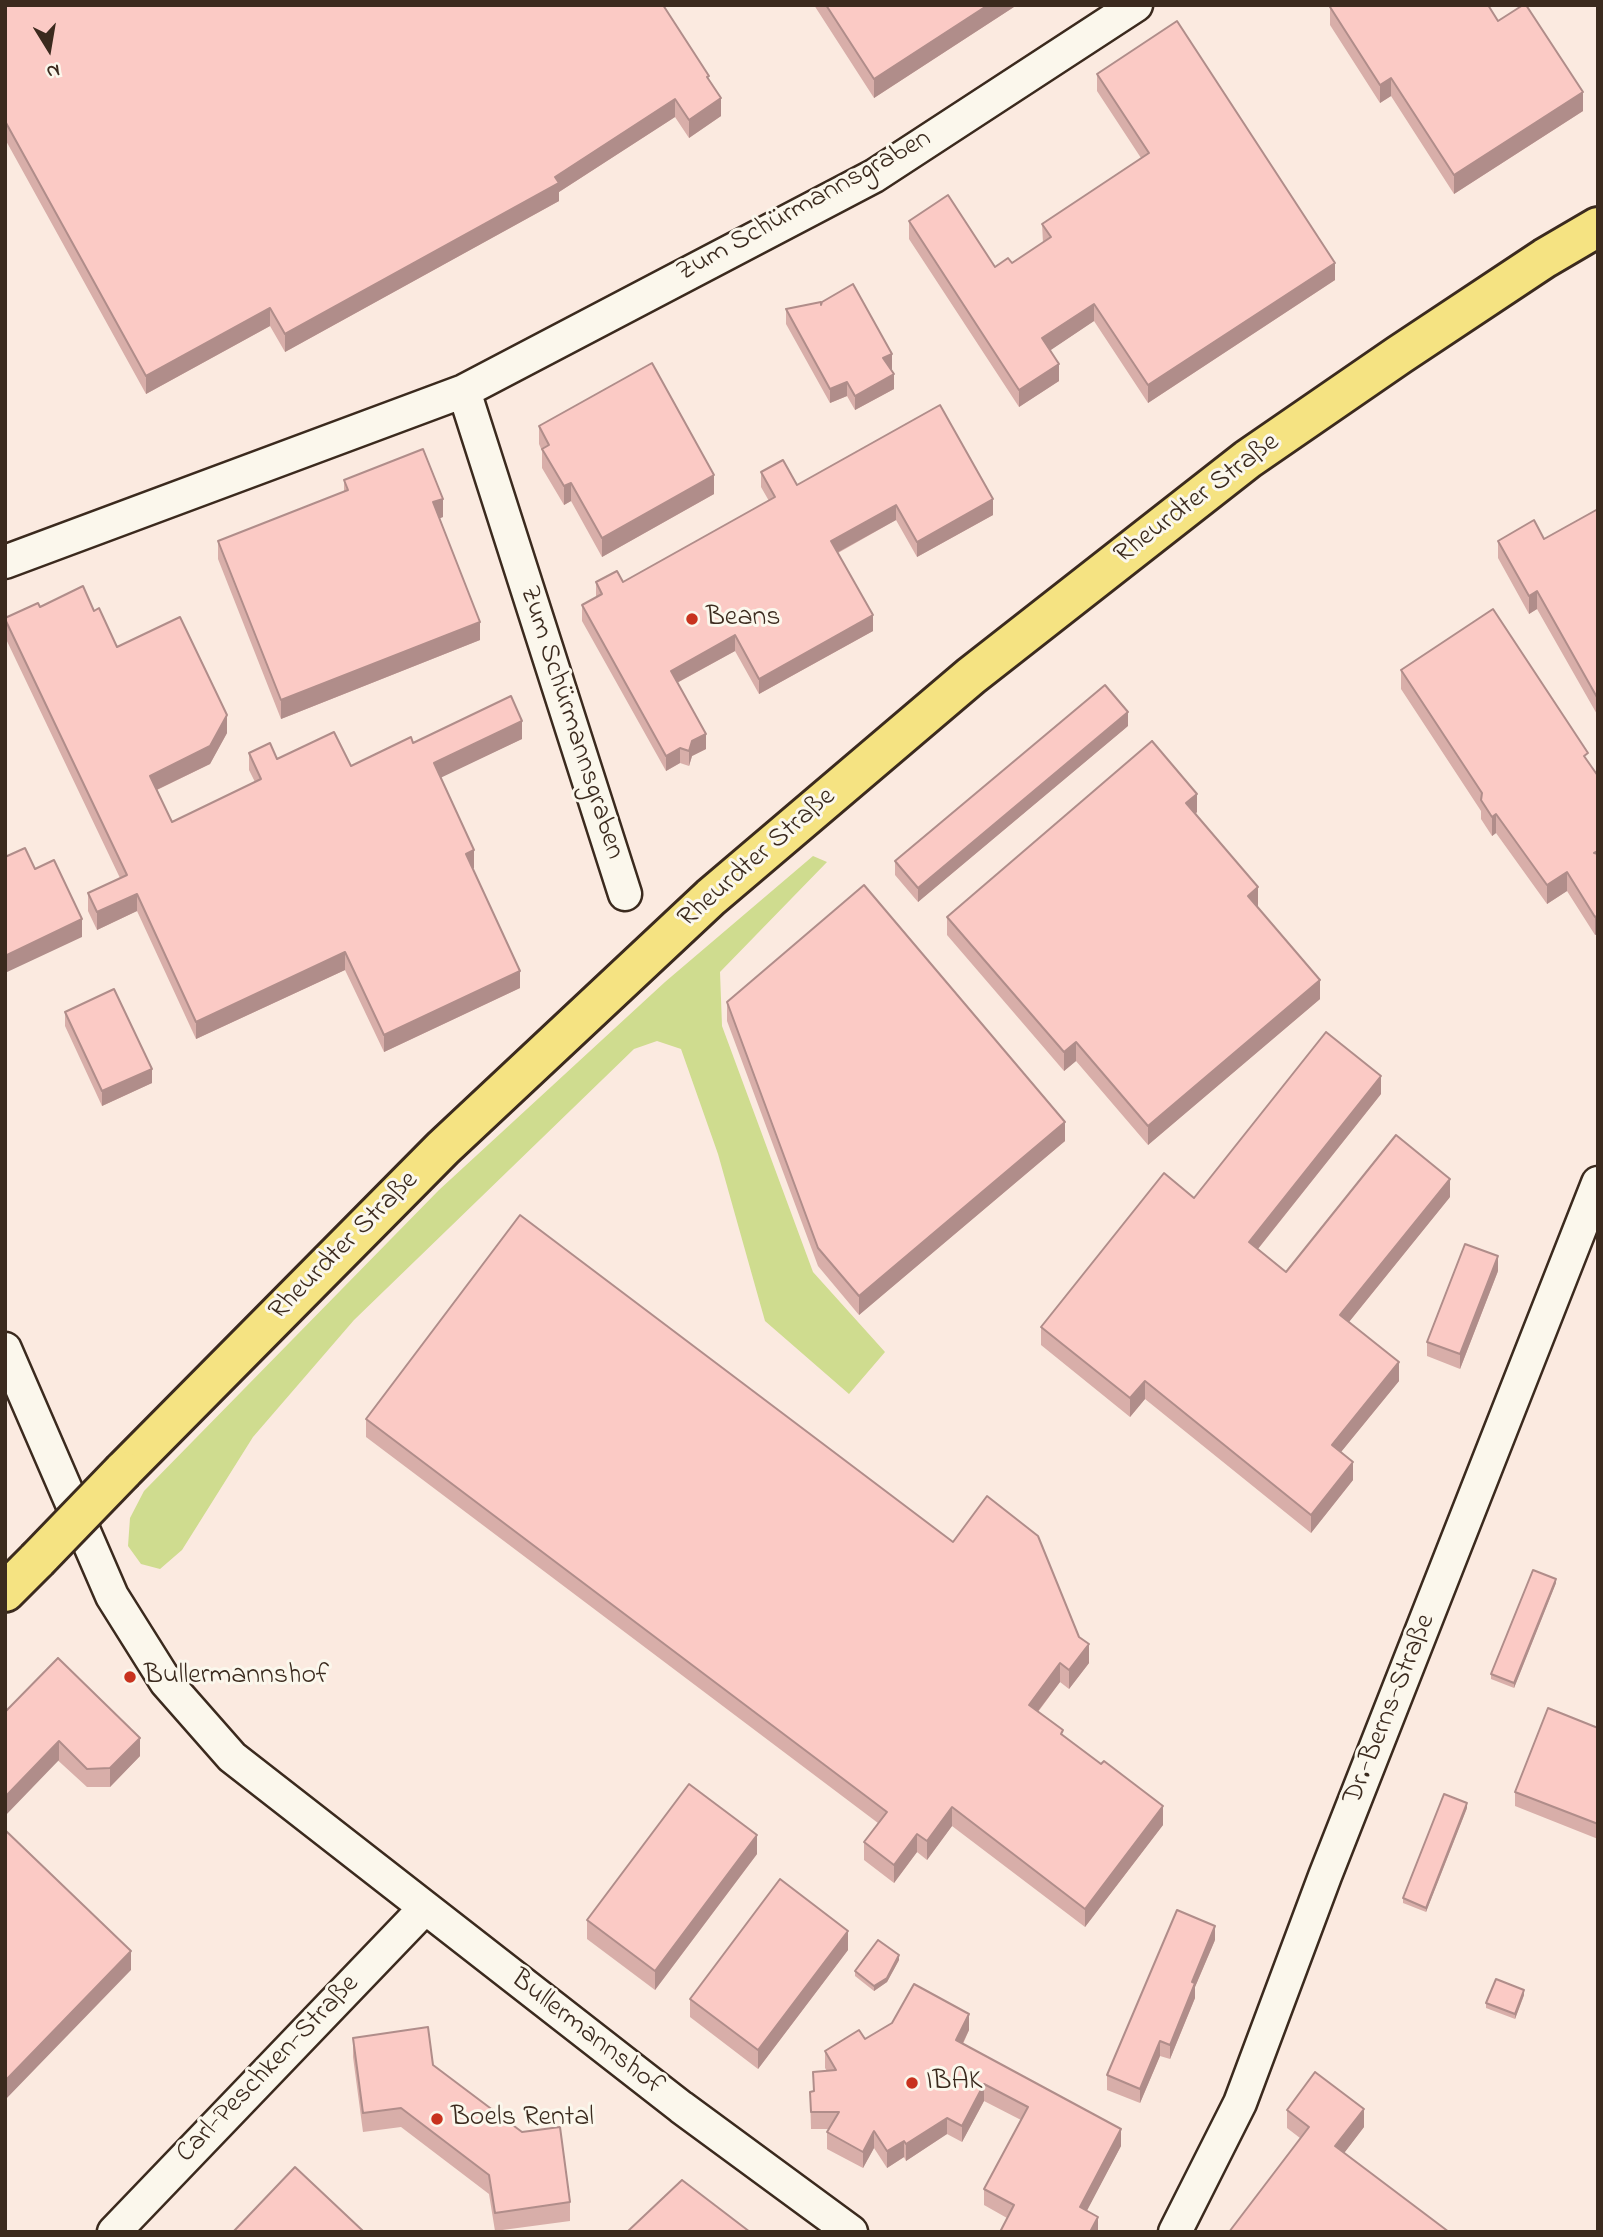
<!DOCTYPE html>
<meta charset="utf-8">
<style>
body{margin:0}
#map{position:relative;width:1603px;height:2237px;overflow:hidden;background:#fbf7ec;font-family:"Indie Flower",sans-serif}
canvas{display:block}
.frame{position:absolute;inset:0;border:7px solid #3b2a1e;pointer-events:none}
.north{position:absolute;left:14px;top:14px;width:70px;height:70px;-webkit-text-stroke:5px #fbf7ec;paint-order:stroke;rotate:169deg;font-size:19px;font-weight:700;line-height:28px;text-align:center;color:#3b2a1e}
.north::after{content:'';display:block;margin:auto;width:24px;height:32px;background:#3b2a1e;clip-path:polygon(50% 0,100% 100%,50% 72%,0 100%)}
</style>
<div id="map">
<canvas width="1603" height="2237"></canvas>
<div class="frame"></div>
<div class="north">N</div>
</div>
<script>
const ctx = document.querySelector('canvas').getContext('2d');
ctx.lineJoin = 'round';
function fillPath(path, color) {
  ctx.fillStyle = color;
  ctx.fill(path, 'evenodd');
}
function toPath(rows) {
  const path = new Path2D();
  for (const r of rows) {
    path.moveTo(r[0], r[1]);
    for (let i = 2; i < r.length; i += 2) path.lineTo(r[i], r[i + 1]);
  }
  return path;
}
function strokePath(path, color, width, dash) {
  ctx.strokeStyle = color;
  ctx.lineWidth = width;
  ctx.lineCap = dash ? 'butt' : 'round';
  ctx.setLineDash(dash || []);
  ctx.stroke(path);
}
function drawText(font, color, halo, rows, align = 'center') {
  ctx.font = font + ' "Indie Flower",sans-serif';
  ctx.lineWidth = 6;
  ctx.setLineDash([]);
  ctx.textBaseline = 'middle';
  ctx.strokeStyle = halo;
  ctx.fillStyle = color;
  for (const [text, x, y, turn = 0] of rows) {
    ctx.save();
    ctx.translate(x, y);
    ctx.rotate((+turn || 0) * Math.PI / 180);
    ctx.textAlign = isNaN(turn) ? turn : align;
    if (halo) ctx.strokeText(text, 0, 0);
    ctx.fillText(text, 0, 0);
    ctx.restore();
  }
}
fillPath(toPath([
 [5,5,1598,5,1598,2232,5,2232]
]), '#fbeae0');
fillPath(toPath([
 [813,856,827,862,720,972,722,1026,813,1272,885,1352,849,1394,765,1321,718,1154,681,1049,657,1041,634,1049,354,1320,253,1437,182,1550,160,1569,141,1564,128,1546,130,1518,144,1491,439,1190,665,982]
]), '#cfdc8f');
const minor = toPath([
 [464,391,625,894],
 [5,562,464,391,874,176,1136,5],
 [5,1349,112,1596,166,1682,232,1757,681,2107,851,2232],
 [114,2232,424,1909],
 [1175,2232,1240,2103,1325,1876,1598,1183]
]);
const major = toPath([
 [123,1471,443,1148,711,897,971,676,1248,459,1399,355,1545,258,1598,227],
 [5,1592,37,1560]
]);
strokePath(minor, '#3b2a1e', 37);
strokePath(major, '#3b2a1e', 44);
strokePath(minor, '#fbf7ec', 32);
strokePath(major, '#f5e382', 38);
const majorBridge = toPath([
 [37,1560,123,1471]
]);
strokePath(majorBridge, '#3b2a1e', 44, []);
strokePath(majorBridge, '#f5e382', 38);
fillPath(toPath([
 [5,5,709,81,721,116,689,138,675,117,559,192,559,201,285,352,270,326,146,394,5,139],
 [814,5,1017,5,874,98],
 [1330,7,1498,21,1583,111,1454,194,1391,96,1380,103,1330,25],
 [1097,74,1335,280,1148,403,1094,321,1050,350,1059,381,1019,407,909,239,909,221,995,267,1012,263,1043,243,1042,224,1141,158,1097,91],
 [786,309,892,369,890,369,894,389,855,410,847,396,830,403,786,324],
 [539,426,714,494,602,557,571,501,564,505,542,468,542,451,539,444],
 [761,472,797,485,993,515,917,557,896,520,838,553,873,631,759,694,735,651,677,683,706,749,692,756,689,766,680,763,666,771,582,621,582,605,596,597,596,582,623,582,769,501,761,487],
 [344,480,443,517,440,518,480,640,281,719,218,559,218,541,344,492],
 [1598,509,1598,716,1537,609,1529,614,1498,558,1498,541,1544,539],
 [40,607,94,611,117,647,227,733,210,764,157,790,172,822,255,782,249,770,249,753,277,759,351,766,413,743,522,739,440,777,474,868,472,868,520,988,384,1052,345,970,196,1039,137,911,97,930,88,911,88,893,120,878,5,637,5,618],
 [1401,670,1588,762,1598,776,1595,935,1567,891,1547,904,1496,833,1492,836,1481,819,1481,811,1401,689],
 [1128,726,918,902,895,875,895,861],
 [1197,812,1196,814,1258,906,1257,907,1320,999,1148,1145,1076,1061,1064,1071,947,935,947,917],
 [727,1002,1065,1141,859,1315,818,1266,727,1021],
 [65,1012,152,1083,102,1106,65,1026],
 [1381,1094,1258,1249,1286,1272,1450,1197,1349,1322,1399,1381,1341,1452,1353,1480,1311,1533,1145,1399,1130,1417,1041,1345,1041,1327,1194,1198],
 [1498,1271,1460,1369,1427,1356,1427,1342],
 [366,1419,1089,1663,1069,1689,1060,1682,1038,1712,1163,1825,1085,1927,952,1826,927,1860,917,1852,894,1883,864,1860,864,1842,878,1823,366,1437],
 [1556,1583,1514,1688,1491,1679,1491,1674],
 [5,1712,140,1756,110,1787,87,1787],
 [1598,1728,1598,1839,1515,1806,1515,1792],
 [1467,1808,1426,1912,1403,1903,1403,1898],
 [757,1854,655,1990,587,1939,587,1920],
 [1215,1940,1195,1987,1195,1998,1170,2059,1160,2056,1140,2103,1107,2090,1107,2075],
 [848,1950,758,2069,690,2017,690,1999],
 [899,1960,887,1982,874,1991,855,1976,855,1971],
 [1524,1995,1515,2019,1486,2008,1486,2003],
 [969,2030,963,2044,1121,2146,1086,2211,1098,2232,1007,2218,984,2205,984,2189,1021,2120,984,2101,962,2142,947,2134,906,2161,904,2157,887,2168,874,2148,863,2168,827,2149,827,2132,829,2129,811,2129,810,2092,814,2091,813,2072,827,2071,825,2068,825,2051,865,2039],
 [353,2038,433,2065,570,2202,570,2221,495,2231,489,2194,401,2127,363,2132,353,2057],
 [1287,2110,1364,2127,1344,2153,1300,2138,1287,2128]
]), '#d8aea9');
fillPath(toPath([
 [988,5,1017,5,874,98,874,79],
 [1391,78,1391,96,1380,103,1380,85],
 [1583,92,1583,111,1454,194,1454,175],
 [721,98,721,116,689,138,689,120],
 [675,99,675,117,559,192,559,201,285,352,285,334,555,177],
 [1335,263,1335,280,1148,403,1148,385],
 [1094,304,1094,321,1042,356,1042,338],
 [270,308,270,326,146,394,146,376],
 [892,354,892,369,883,372,883,358],
 [1059,364,1059,381,1019,407,1019,390],
 [894,374,894,389,855,410,855,396],
 [847,382,847,396,830,403,830,389],
 [714,475,714,494,602,557,602,538],
 [571,483,571,501,564,505,564,486],
 [443,499,443,517,433,521,433,502],
 [993,499,993,515,917,557,917,542],
 [896,505,896,520,831,556,831,541],
 [1537,591,1537,609,1529,614,1529,596],
 [873,615,873,631,759,694,759,679],
 [480,622,480,640,281,719,281,700],
 [735,635,735,651,671,686,671,671],
 [1128,712,1128,726,918,902,918,888],
 [227,715,227,733,210,764,150,793,150,776],
 [522,721,522,739,434,781,434,763],
 [706,734,706,749,692,756,689,766,689,751,692,741],
 [680,748,680,763,666,771,666,756],
 [1197,794,1197,812,1186,822,1186,803],
 [1496,814,1496,833,1492,836,1492,817],
 [474,850,474,868,466,872,466,854],
 [1567,872,1567,891,1547,904,1547,885],
 [1258,887,1258,906,1248,915,1248,896],
 [137,894,137,911,97,930,97,912],
 [1598,915,1598,934,1595,935,1595,917],
 [82,919,82,937,5,973,5,956],
 [345,952,345,970,196,1039,196,1022],
 [520,971,520,988,384,1052,384,1035],
 [1320,980,1320,999,1148,1145,1148,1126],
 [1076,1042,1076,1061,1064,1071,1064,1052],
 [152,1069,152,1083,102,1106,102,1091],
 [1381,1076,1381,1094,1249,1260,1249,1242],
 [1065,1122,1065,1141,859,1315,859,1296],
 [1450,1179,1450,1197,1340,1333,1340,1315],
 [1498,1256,1498,1271,1460,1369,1460,1354],
 [1399,1362,1399,1381,1332,1463,1332,1445],
 [1145,1381,1145,1399,1130,1417,1130,1398],
 [1353,1462,1353,1480,1311,1533,1311,1515],
 [1556,1579,1556,1583,1514,1688,1514,1683],
 [1089,1644,1089,1663,1069,1689,1069,1670],
 [1060,1663,1060,1682,1029,1723,1029,1705],
 [140,1738,140,1756,110,1787,110,1768],
 [59,1741,59,1760,5,1816,5,1797],
 [1467,1803,1467,1808,1426,1912,1426,1908],
 [1163,1806,1163,1825,1085,1927,1085,1909],
 [952,1807,952,1826,927,1860,927,1841],
 [917,1834,917,1852,894,1883,894,1865],
 [757,1835,757,1854,655,1990,655,1971],
 [1215,1926,1215,1940,1195,1987,1195,1998,1170,2059,1170,2045,1192,1982],
 [848,1931,848,1950,758,2069,758,2050],
 [131,1951,131,1970,5,2100,5,2081],
 [899,1955,899,1960,887,1982,874,1991,874,1986],
 [1524,1990,1524,1995,1515,2019,1515,2014],
 [969,2014,969,2030,956,2057,956,2040],
 [1160,2041,1160,2056,1140,2103,1140,2089],
 [984,2084,984,2101,962,2142,962,2126],
 [1364,2109,1364,2127,1335,2165,1335,2146],
 [947,2118,947,2134,906,2161,906,2144],
 [1121,2129,1121,2146,1080,2224,1080,2207],
 [874,2131,874,2148,863,2168,863,2152],
 [904,2141,904,2157,887,2168,887,2151],
 [1098,2217,1098,2232,1090,2232]
]), '#b08d8a');
const building = toPath([
 [5,5,663,5,709,76,707,77,721,98,689,120,675,99,555,177,559,183,285,334,270,308,146,376,5,121,5,5],
 [826,5,988,5,874,79,826,5],
 [1332,5,1488,5,1498,21,1523,5,1526,5,1583,92,1454,175,1391,78,1380,85,1330,7,1332,5],
 [1177,21,1335,263,1148,385,1094,304,1042,338,1059,364,1019,390,909,221,948,195,995,267,1008,258,1012,263,1051,237,1042,224,1149,153,1097,74,1177,21],
 [853,284,892,354,883,358,894,374,855,396,847,382,830,389,786,309,821,302,821,305,822,302,853,284],
 [652,363,714,475,602,538,571,483,564,486,542,449,549,445,539,426,652,363],
 [940,405,993,499,917,542,896,505,831,541,873,615,759,679,735,635,671,671,706,734,692,741,689,751,680,748,666,756,582,605,602,594,596,582,617,571,623,582,775,497,761,472,783,460,797,485,940,405],
 [423,449,443,499,433,502,480,622,281,700,218,541,348,490,344,480,423,449],
 [1598,509,1598,699,1537,591,1529,596,1498,541,1534,520,1544,539,1598,509],
 [83,586,94,611,99,608,117,647,180,617,227,715,210,746,150,776,172,822,261,779,249,753,270,743,277,759,334,732,351,766,411,737,413,743,511,696,522,721,434,763,474,850,466,854,520,971,384,1035,345,952,196,1022,137,894,97,912,88,893,127,875,5,619,5,618,38,603,40,607,83,586],
 [1493,609,1588,753,1584,756,1598,776,1598,851,1594,853,1598,854,1598,915,1595,917,1567,872,1547,885,1496,814,1492,817,1481,800,1482,793,1401,670,1493,609],
 [1105,685,1128,712,918,888,895,861,1105,685],
 [1152,741,1197,794,1186,803,1258,887,1248,896,1320,980,1148,1126,1076,1042,1064,1052,947,917,1152,741],
 [25,848,35,869,54,860,82,919,5,956,5,857,25,848],
 [864,885,1065,1122,859,1296,818,1248,727,1002,864,885],
 [114,989,152,1069,102,1091,65,1012,114,989],
 [1326,1032,1381,1076,1249,1242,1286,1272,1396,1135,1450,1179,1340,1315,1399,1362,1332,1445,1353,1462,1311,1515,1145,1381,1130,1398,1041,1327,1164,1173,1194,1198,1326,1032],
 [520,1215,953,1542,987,1496,1038,1536,1079,1637,1089,1644,1069,1670,1060,1663,1029,1705,1063,1730,1061,1734,1101,1764,1104,1761,1163,1806,1085,1909,952,1807,927,1841,917,1834,894,1865,864,1842,887,1812,366,1419,520,1215],
 [1465,1244,1498,1256,1460,1354,1427,1342,1465,1244],
 [1533,1570,1556,1579,1514,1683,1491,1674,1533,1570],
 [58,1658,140,1738,110,1768,87,1769,59,1741,5,1797,5,1712,58,1658],
 [1548,1708,1598,1728,1598,1824,1515,1792,1548,1708],
 [689,1784,757,1835,655,1971,587,1920,689,1784],
 [1444,1794,1467,1803,1426,1908,1403,1898,1444,1794],
 [5,1830,131,1951,5,2081,5,1830],
 [780,1879,848,1931,758,2050,690,1999,780,1879],
 [1177,1910,1215,1926,1192,1982,1195,1983,1170,2045,1160,2041,1140,2089,1107,2075,1177,1910],
 [878,1940,899,1955,887,1978,874,1986,855,1971,878,1940],
 [1496,1979,1524,1990,1515,2014,1486,2003,1496,1979],
 [914,1984,969,2014,956,2040,1121,2129,1080,2207,1098,2217,1090,2232,1000,2232,1014,2205,984,2189,1028,2107,984,2084,962,2126,947,2118,906,2144,904,2141,887,2151,874,2131,863,2152,827,2132,839,2112,811,2112,810,2092,814,2091,813,2072,836,2070,825,2051,859,2030,865,2039,892,2023,914,1984],
 [428,2027,433,2065,522,2132,560,2127,570,2202,495,2213,489,2175,401,2108,363,2113,353,2038,428,2027],
 [1315,2072,1364,2109,1335,2146,1449,2232,1229,2232,1309,2127,1287,2110,1315,2072],
 [295,2167,363,2231,363,2232,233,2232,295,2167],
 [682,2180,750,2232,627,2232,682,2180]
]);
fillPath(building, '#fbcac5');
strokePath(building, '#b08d8a', 2);
for (const [x, y, r, color] of [
 [692,619,7,"#c8321e"],
 [130,1677,7,"#c8321e"],
 [912,2083,7,"#c8321e"],
 [437,2119,7,"#c8321e"]
]) {
  const dot = new Path2D();
  dot.arc(x, y, r, 0, 2 * Math.PI);
  ctx.fillStyle = color;
  ctx.fill(dot);
  strokePath(dot, '#fbf7ec', 2.5);
}
drawText('28px', '#3b2a1e', '#fbf7ec', [
 ["Zum Schürmannsgraben",805,207,-29],
 ["Rheurdter Straße",1198,500,-37],
 ["Zum Schürmannsgraben",570,723,72],
 ["Rheurdter Straße",758,859,-41],
 ["Rheurdter Straße",345,1247,-45],
 ["Dr.-Berns-Straße",1391,1710,-68],
 ["Bullermannshof",586,2034,38],
 ["Carl-Peschken-Straße",269,2070,-46]
]);
drawText('28px', '#3b2a1e', '#fbf7ec', [
 ["Beans",706,619],
 ["Bullermannshof",144,1677],
 ["IBAK",926,2083],
 ["Boels Rental",451,2119]
], 'left');
</script>
